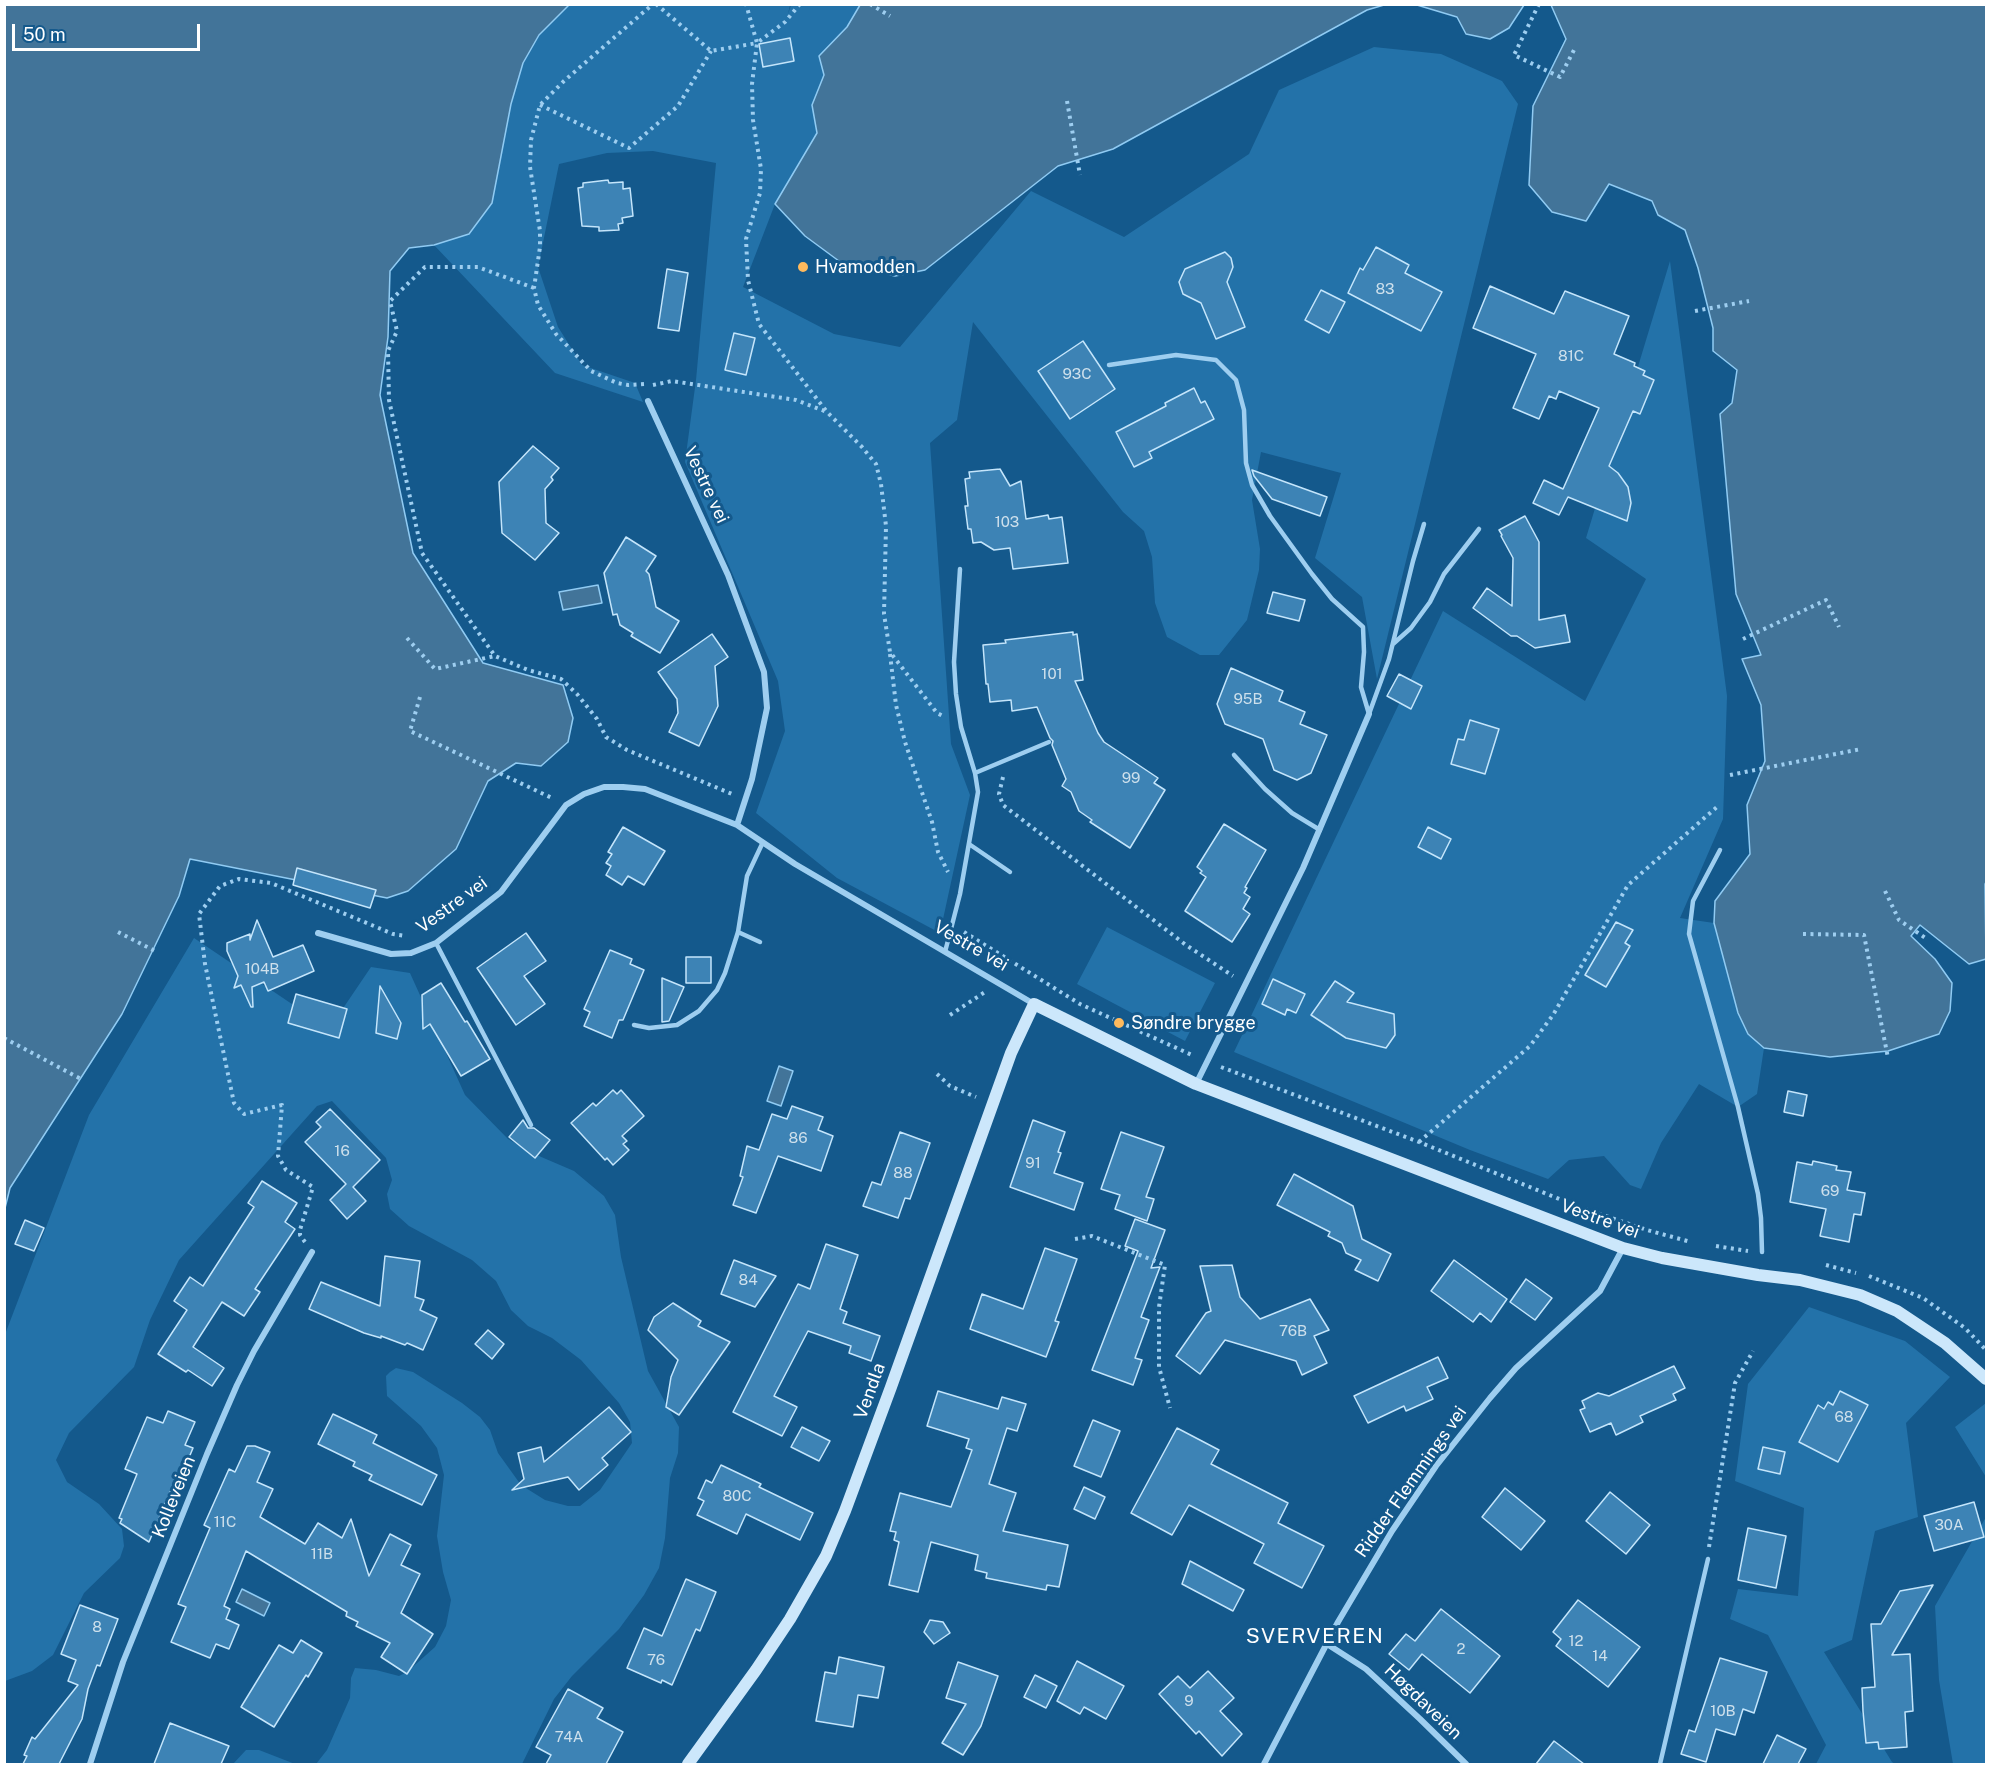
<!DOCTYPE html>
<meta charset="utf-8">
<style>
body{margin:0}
#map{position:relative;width:1991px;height:1769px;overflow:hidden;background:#14598c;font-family:"Public Sans",sans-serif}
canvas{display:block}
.frame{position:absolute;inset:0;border:6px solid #fff;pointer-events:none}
.scale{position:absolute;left:12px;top:24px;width:188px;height:27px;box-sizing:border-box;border:3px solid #fff;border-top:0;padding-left:8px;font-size:18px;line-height:21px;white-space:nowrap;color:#fff;-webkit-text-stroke:4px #14598c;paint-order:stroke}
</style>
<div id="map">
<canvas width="1991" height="1769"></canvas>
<div class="frame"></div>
<div class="scale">50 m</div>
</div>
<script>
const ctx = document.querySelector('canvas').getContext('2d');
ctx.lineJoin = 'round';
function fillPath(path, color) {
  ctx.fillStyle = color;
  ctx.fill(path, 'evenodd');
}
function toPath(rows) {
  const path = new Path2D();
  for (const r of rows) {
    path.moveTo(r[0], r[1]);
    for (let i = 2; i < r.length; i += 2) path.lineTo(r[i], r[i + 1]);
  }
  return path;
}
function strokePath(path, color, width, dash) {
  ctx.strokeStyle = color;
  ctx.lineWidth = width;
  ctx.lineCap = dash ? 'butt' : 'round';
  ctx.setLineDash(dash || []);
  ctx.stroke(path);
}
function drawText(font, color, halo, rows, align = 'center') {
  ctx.font = font + ' "Public Sans",sans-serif';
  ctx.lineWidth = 6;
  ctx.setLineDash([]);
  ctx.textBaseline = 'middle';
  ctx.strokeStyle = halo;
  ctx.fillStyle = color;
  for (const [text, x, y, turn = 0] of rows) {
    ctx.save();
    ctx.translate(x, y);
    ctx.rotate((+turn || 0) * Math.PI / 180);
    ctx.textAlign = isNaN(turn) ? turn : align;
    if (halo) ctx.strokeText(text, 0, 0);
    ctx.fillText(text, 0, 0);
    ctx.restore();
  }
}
fillPath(toPath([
 [569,5,790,5,788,14,791,5,860,5,847,27,819,56,824,75,812,105,817,133,775,204,743,287,834,334,900,347,1031,191,1124,237,1249,154,1279,90,1374,47,1441,54,1502,81,1518,104,1377,679,1362,597,1315,558,1341,473,1261,452,1252,500,1260,549,1259,570,1247,620,1219,655,1200,655,1167,637,1155,603,1152,557,1144,531,1123,512,973,322,957,420,930,443,951,744,970,795,940,933,837,878,756,813,785,731,778,681,685,462,696,380,716,163,653,151,607,153,559,164,538,267,558,327,582,365,635,383,643,402,555,373,434,245,469,234,492,203,511,103,523,63,539,35],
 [1670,261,1727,696,1723,819,1680,918,1714,923,1738,1013,1748,1034,1764,1048,1757,1094,1738,1107,1699,1084,1661,1143,1641,1189,1630,1185,1604,1156,1569,1160,1548,1179,1470,1150,1234,1052,1443,611,1585,701,1646,579,1586,538],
 [1107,927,1215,983,1185,1041,1077,984],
 [194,938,329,1029,371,967,410,973,465,1095,508,1139,532,1153,574,1171,604,1196,615,1215,621,1257,648,1371,679,1427,678,1453,670,1478,665,1538,659,1568,644,1595,619,1629,572,1676,554,1699,522,1764,316,1764,327,1750,350,1698,351,1678,355,1668,376,1670,399,1676,407,1672,435,1647,446,1626,451,1600,443,1572,437,1536,444,1475,437,1448,421,1426,387,1396,386,1376,390,1372,396,1368,413,1372,462,1403,480,1417,490,1430,498,1453,521,1485,545,1500,568,1506,580,1506,600,1490,632,1443,630,1422,619,1403,581,1360,552,1338,528,1326,511,1310,496,1281,472,1260,409,1226,390,1209,387,1194,392,1180,386,1158,332,1101,317,1106,179,1260,150,1320,134,1367,69,1433,56,1460,67,1482,99,1504,122,1529,124,1546,120,1558,84,1593,53,1655,32,1671,5,1681,4,1337,89,1115],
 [1809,1307,1905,1341,1950,1377,1906,1423,1918,1517,1875,1531,1852,1640,1824,1652,1892,1762,1895,1764,1816,1764,1826,1745,1768,1635,1730,1619,1738,1589,1798,1596,1804,1508,1735,1481,1748,1384],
 [1986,1403,1986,1477,1955,1427],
 [1986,1517,1986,1764,1953,1764,1939,1680,1935,1606],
 [246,1750,259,1750,295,1764,233,1764]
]), '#2372a9');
const water = toPath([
 [5,5,569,5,539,35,523,63,511,104,492,203,469,234,434,245,409,248,390,271,388,337,380,395,413,553,483,663,563,685,573,718,568,742,541,766,516,763,488,781,456,849,408,891,387,898,190,859,179,896,122,1014,10,1188,5,1208,5,5],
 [860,5,860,4,1384,5,1367,10,1113,149,1058,166,925,270,895,276,843,264,805,236,775,204,817,133,812,105,824,75,819,56,847,27,860,5],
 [1417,5,1524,5,1509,28,1490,39,1466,34,1457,17,1417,5],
 [1551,5,1986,5,1986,882,1985,884,1986,959,1969,964,1920,925,1911,936,1935,959,1952,983,1950,1011,1939,1034,1888,1051,1830,1057,1764,1048,1748,1034,1738,1013,1714,923,1715,901,1750,854,1747,805,1765,761,1761,705,1742,659,1761,655,1736,594,1720,414,1732,403,1737,370,1713,351,1713,328,1698,268,1685,230,1658,215,1652,201,1609,184,1586,221,1552,212,1529,185,1533,106,1566,39,1551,5],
 [598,585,602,603,563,610,559,592,598,585],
 [779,1066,793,1071,781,1106,767,1101,779,1066],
 [242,1589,270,1603,264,1616,236,1602,242,1589]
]);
fillPath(water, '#427499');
strokePath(water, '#90cbf3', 1.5);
const building = toPath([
 [790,38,794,61,763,67,759,44,790,38],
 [608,180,609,183,623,182,623,189,630,188,633,216,622,218,623,223,618,224,619,230,599,231,599,227,582,226,578,188,583,187,583,183,608,180],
 [1376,247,1409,265,1405,273,1442,292,1421,331,1348,293,1360,268,1363,270,1376,247],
 [1225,252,1231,258,1233,267,1227,282,1245,327,1216,339,1201,303,1183,294,1179,282,1185,269,1225,252],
 [667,269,688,273,679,331,658,328,667,269],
 [1490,286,1554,314,1565,291,1629,316,1614,354,1635,363,1634,366,1645,371,1643,375,1654,380,1640,414,1633,411,1609,466,1618,473,1628,487,1631,503,1627,521,1568,497,1559,515,1533,503,1544,480,1563,489,1599,408,1559,391,1556,399,1549,396,1539,419,1513,408,1536,354,1473,328,1490,286],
 [1321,290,1345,302,1329,333,1305,320,1321,290],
 [734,333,755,338,746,375,725,370,734,333],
 [1083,341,1115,389,1070,419,1038,371,1083,341],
 [1194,388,1201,403,1205,401,1214,419,1149,452,1152,458,1134,467,1116,432,1166,406,1165,403,1194,388],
 [533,446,559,468,551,477,553,480,545,489,546,523,559,533,535,560,502,533,499,482,533,446],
 [1000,469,1010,486,1021,481,1026,519,1048,515,1049,519,1062,517,1068,563,1013,569,1010,548,994,550,981,542,973,543,971,529,968,529,965,506,968,506,965,479,970,478,969,472,1000,469],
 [1252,470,1327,497,1320,516,1272,499,1254,476,1252,470],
 [1525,516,1539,542,1539,620,1565,615,1570,642,1535,648,1517,636,1511,636,1473,608,1487,588,1512,606,1513,558,1501,536,1502,535,1499,530,1525,516],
 [626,537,656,556,646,571,649,574,656,607,679,621,660,653,631,636,633,633,620,625,617,614,613,615,604,573,626,537],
 [1273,592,1305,600,1299,621,1267,613,1273,592],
 [1073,632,1073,635,1077,634,1083,680,1075,681,1098,733,1104,742,1158,778,1154,783,1165,790,1130,848,1090,822,1092,820,1079,811,1071,792,1062,786,1066,779,1052,745,1053,741,1050,738,1037,707,1012,711,1011,700,990,702,988,684,986,684,983,645,1006,643,1005,640,1073,632],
 [712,634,728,657,715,666,718,706,699,746,669,732,678,713,677,699,658,672,712,634],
 [1231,668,1283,691,1279,701,1305,712,1300,724,1327,735,1311,773,1297,780,1274,770,1263,739,1225,724,1217,704,1231,668],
 [1399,674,1422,686,1411,709,1387,696,1399,674],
 [1470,720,1499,729,1485,774,1451,764,1458,739,1464,740,1470,720],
 [1224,824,1266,850,1245,887,1247,888,1244,893,1250,897,1243,909,1250,914,1232,942,1185,911,1206,877,1200,873,1202,871,1197,867,1224,824],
 [623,827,665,851,644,885,628,876,622,885,606,875,611,866,606,863,612,854,608,852,623,827],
 [1428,827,1451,839,1441,859,1418,847,1428,827],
 [297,868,376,890,370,908,293,885,297,868],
 [257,920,273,957,303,945,314,971,268,991,264,982,252,987,253,1007,251,1007,241,985,234,988,238,976,227,951,227,943,250,934,250,940,257,920],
 [1616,922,1633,930,1625,943,1630,946,1606,987,1585,975,1616,922],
 [526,933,546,961,524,976,545,1004,516,1025,477,968,526,933],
 [610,950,632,959,630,964,644,970,623,1020,619,1020,612,1038,584,1026,590,1012,584,1009,610,950],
 [686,957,711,957,711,983,686,983,686,957],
 [662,978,684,987,669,1021,662,1022,662,978],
 [1273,979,1305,994,1296,1013,1287,1009,1285,1015,1262,1004,1273,979],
 [1335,981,1354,993,1347,1002,1394,1014,1395,1035,1386,1048,1346,1038,1311,1015,1335,981],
 [441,983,465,1022,467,1021,490,1059,461,1076,430,1024,423,1029,422,995,441,983],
 [380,986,401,1023,397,1039,376,1033,380,986],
 [296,994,347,1009,339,1038,288,1023,296,994],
 [613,1090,617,1094,621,1090,644,1116,622,1136,627,1141,623,1144,629,1150,613,1165,607,1158,605,1160,571,1123,593,1103,596,1106,613,1090],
 [1788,1091,1807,1095,1803,1116,1784,1112,1788,1091],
 [792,1106,823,1117,818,1130,833,1136,821,1171,778,1156,756,1213,733,1205,743,1177,740,1176,747,1146,759,1150,772,1114,787,1119,792,1106],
 [330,1109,380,1160,353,1187,366,1201,347,1219,330,1200,346,1184,305,1142,321,1127,316,1122,330,1109],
 [523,1120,528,1128,534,1128,550,1140,535,1158,509,1137,523,1120],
 [1033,1120,1065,1132,1058,1152,1061,1153,1054,1173,1083,1183,1074,1210,1010,1187,1033,1120],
 [900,1132,930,1143,910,1199,905,1198,898,1218,863,1206,872,1182,881,1185,900,1132],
 [1121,1132,1164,1147,1146,1197,1154,1199,1147,1221,1115,1209,1120,1195,1101,1189,1121,1132],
 [1813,1161,1837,1166,1836,1170,1851,1172,1847,1190,1865,1193,1861,1215,1854,1214,1849,1242,1820,1236,1826,1209,1790,1202,1797,1162,1812,1165,1813,1161],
 [1294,1174,1353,1206,1362,1239,1391,1254,1378,1281,1355,1270,1361,1260,1346,1253,1342,1243,1328,1236,1330,1232,1277,1205,1294,1174],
 [262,1181,297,1203,285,1222,295,1229,255,1289,260,1292,244,1316,222,1302,193,1347,224,1368,212,1386,188,1370,186,1372,158,1354,187,1310,174,1301,190,1277,203,1286,254,1207,248,1203,262,1181],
 [1135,1219,1165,1230,1151,1268,1160,1267,1141,1317,1149,1320,1135,1358,1142,1360,1133,1385,1092,1370,1138,1251,1125,1246,1135,1219],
 [25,1220,44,1228,34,1251,15,1244,25,1220],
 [826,1244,858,1255,840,1309,847,1312,843,1323,880,1336,871,1361,849,1353,851,1346,808,1331,774,1396,797,1407,782,1436,733,1412,798,1284,810,1289,826,1244],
 [1045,1248,1077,1259,1055,1321,1059,1322,1046,1357,970,1329,982,1294,1023,1309,1045,1248],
 [385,1256,420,1261,415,1297,424,1300,420,1310,437,1318,423,1350,407,1343,405,1345,381,1336,381,1338,364,1333,309,1309,321,1282,380,1306,385,1256],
 [734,1260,776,1276,755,1307,721,1294,734,1260],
 [1454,1260,1507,1299,1491,1322,1480,1313,1473,1322,1431,1291,1454,1260],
 [1232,1265,1240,1297,1260,1319,1310,1299,1329,1330,1314,1336,1327,1363,1302,1375,1296,1361,1225,1340,1200,1374,1176,1356,1206,1313,1211,1311,1200,1266,1232,1265],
 [1526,1279,1552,1298,1535,1320,1510,1302,1526,1279],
 [673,1303,701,1321,698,1326,730,1342,679,1415,666,1407,671,1377,678,1360,648,1330,654,1317,673,1303],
 [488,1330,504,1344,492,1359,475,1344,488,1330],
 [1438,1357,1448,1378,1427,1387,1433,1399,1406,1411,1404,1406,1368,1423,1354,1396,1438,1357],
 [1674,1366,1685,1388,1673,1394,1676,1400,1640,1416,1643,1422,1616,1435,1611,1423,1590,1432,1580,1410,1585,1408,1582,1401,1598,1393,1609,1396,1674,1366],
 [938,1391,998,1409,1002,1397,1026,1404,1017,1431,1007,1428,989,1484,1016,1493,1003,1531,1068,1545,1059,1587,1047,1585,1046,1590,986,1578,987,1573,975,1570,978,1555,931,1542,918,1592,889,1585,899,1542,894,1540,896,1532,890,1531,900,1493,951,1507,972,1450,966,1448,969,1439,927,1426,938,1391],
 [1840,1391,1868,1405,1838,1462,1799,1442,1818,1405,1824,1409,1828,1402,1833,1405,1840,1391],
 [609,1407,631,1432,602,1458,608,1465,579,1490,568,1477,512,1490,524,1479,518,1453,541,1447,544,1462,609,1407],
 [168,1411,195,1422,185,1445,193,1448,174,1494,170,1492,149,1542,120,1523,122,1519,119,1518,137,1474,125,1469,147,1417,163,1423,168,1411],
 [333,1414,377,1435,373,1443,437,1475,422,1505,369,1480,372,1475,353,1466,355,1462,318,1444,333,1414],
 [1093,1420,1120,1431,1101,1477,1074,1466,1093,1420],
 [802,1427,830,1441,819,1461,791,1447,802,1427],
 [1177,1428,1219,1450,1211,1464,1288,1503,1278,1523,1324,1546,1302,1588,1254,1563,1264,1544,1189,1505,1172,1535,1131,1513,1177,1428],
 [247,1446,255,1446,270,1452,257,1482,273,1489,260,1517,305,1544,318,1523,342,1538,351,1519,369,1576,390,1534,411,1545,401,1565,420,1574,401,1613,433,1634,407,1674,381,1657,390,1643,356,1626,358,1622,346,1616,347,1612,246,1551,224,1606,230,1609,226,1619,239,1625,229,1649,216,1644,210,1658,171,1642,186,1607,178,1604,210,1528,204,1525,229,1469,235,1472,247,1446],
 [1763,1447,1785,1452,1780,1474,1758,1469,1763,1447],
 [721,1465,761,1484,759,1487,813,1513,800,1540,746,1514,737,1534,697,1515,704,1501,698,1498,706,1480,712,1483,721,1465],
 [1084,1487,1105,1497,1095,1519,1074,1509,1084,1487],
 [1505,1488,1545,1521,1521,1550,1482,1517,1505,1488],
 [1610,1492,1650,1525,1626,1554,1586,1521,1610,1492],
 [1974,1502,1984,1537,1934,1551,1924,1516,1974,1502],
 [1748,1528,1786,1536,1776,1588,1738,1580,1748,1528],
 [1190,1561,1244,1590,1233,1611,1182,1584,1190,1561],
 [686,1579,716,1592,700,1631,696,1629,672,1685,662,1680,661,1683,627,1668,644,1628,662,1636,686,1579],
 [1933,1585,1892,1655,1910,1654,1913,1711,1905,1712,1907,1747,1879,1749,1878,1742,1866,1743,1863,1711,1862,1688,1875,1687,1871,1624,1881,1624,1900,1591,1933,1585],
 [1578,1600,1640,1647,1608,1687,1556,1646,1561,1639,1553,1632,1578,1600],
 [80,1605,118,1619,100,1666,97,1665,88,1689,82,1719,59,1764,23,1764,27,1756,24,1755,32,1737,35,1739,78,1685,68,1681,76,1660,61,1654,80,1605],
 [1441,1609,1500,1656,1470,1693,1422,1654,1409,1670,1389,1654,1406,1634,1415,1641,1441,1609],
 [930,1620,943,1622,950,1633,934,1644,924,1632,930,1620],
 [301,1640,322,1653,308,1677,306,1675,274,1727,241,1707,279,1645,293,1653,301,1640],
 [839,1657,884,1667,878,1698,858,1695,853,1727,816,1721,825,1672,836,1674,839,1657],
 [1720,1658,1767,1672,1754,1713,1743,1709,1735,1735,1716,1729,1706,1762,1681,1754,1689,1730,1695,1732,1720,1658],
 [1077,1661,1124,1686,1106,1719,1084,1707,1080,1714,1057,1701,1077,1661],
 [958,1662,998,1676,981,1726,963,1755,942,1743,966,1704,946,1698,958,1662],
 [1208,1671,1234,1698,1220,1711,1242,1734,1222,1756,1199,1731,1196,1734,1159,1694,1178,1676,1190,1688,1208,1671],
 [1035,1675,1057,1686,1046,1708,1024,1697,1035,1675],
 [568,1689,603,1708,597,1718,623,1732,606,1764,546,1764,551,1755,536,1747,568,1689],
 [170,1723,229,1746,221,1764,154,1764,170,1723],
 [1777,1735,1806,1749,1798,1764,1763,1764,1777,1735],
 [1554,1741,1584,1764,1536,1764,1554,1741]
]);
fillPath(building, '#3d83b5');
strokePath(building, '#c4e5fb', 1.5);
strokePath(toPath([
 [656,4,711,51,757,43,746,4],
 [800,4,785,22,757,43,752,84,753,120,761,169,760,193,746,239,748,280,759,324,827,412,862,447,876,464,881,484,886,526,884,614,890,652,937,713,945,717],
 [870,4,890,16],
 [1539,4,1514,55,1560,77,1574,50],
 [1067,101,1080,175],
 [540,105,629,148,678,106,711,51],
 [534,288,478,267,425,267,390,301,397,331,388,351,389,400,422,553,495,656,528,670,561,679,577,694,597,719,606,737,627,750,732,794],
 [1695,311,1749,301],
 [644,384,628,385,617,383,591,371,556,334,538,305,534,288,540,247,540,231,530,167,531,140,540,105,564,81,653,4],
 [653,385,672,381,796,400,827,412],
 [407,638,435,669,495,656],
 [1743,639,1826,600,1839,627],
 [890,654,896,705,905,742,932,822,938,852,948,872],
 [420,697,410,731,552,798],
 [1730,775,1861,749],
 [1003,777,999,794,1003,805,1186,945,1233,976],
 [1885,891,1899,920,1927,939],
 [118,932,157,952],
 [964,932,1080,1004,1194,1056],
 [1803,934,1864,935,1888,1058],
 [950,1015,985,992],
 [4,1038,81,1079],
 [1221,1067,1419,1142,1579,1207,1647,1230,1691,1242],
 [937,1074,950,1086,976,1097],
 [1419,1142,1530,1046,1553,1015,1628,885,1718,806],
 [1075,1239,1092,1236,1165,1265,1159,1307,1159,1367,1170,1408],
 [305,1242,300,1235,300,1230,313,1187,286,1170,278,1156,282,1105,244,1114,234,1103,205,964,199,914,220,886,239,879,271,883,393,934,406,936],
 [1716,1246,1748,1251],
 [1826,1265,1856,1273],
 [1869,1276,1923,1298,1965,1328,1986,1350],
 [1709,1547,1735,1383,1753,1351]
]), '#9ecef0', 4, [3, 4.5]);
strokePath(toPath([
 [1109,365,1176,355,1216,360,1236,380,1244,410,1246,463,1252,485,1270,516,1312,574,1332,599,1363,627,1364,652,1361,687,1369,714],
 [1393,644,1411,628,1430,602,1444,574,1479,529],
 [1369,714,1389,659,1413,561,1424,524],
 [1234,755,1265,789,1292,813,1320,830],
 [975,773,1049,742],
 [969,844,1010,872],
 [1720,850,1693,901,1689,934,1738,1107,1758,1194,1761,1218,1762,1252],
 [738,932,760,942],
 [436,943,531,1125],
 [945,952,960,894,978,792,975,773,961,727,956,694,954,662,960,569],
 [634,1025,649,1028,677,1025,699,1011,717,990,725,973,738,932,747,876,763,842],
 [1660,1764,1708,1559]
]), '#9ecef0', 4.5);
strokePath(toPath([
 [648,401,728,575,764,672,767,708,752,779,737,825],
 [318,933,391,954,411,953,436,943,501,892,566,805,584,794,604,787,623,787,645,789,737,825,795,864,1034,1004],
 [1196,1084,1303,868,1369,714],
 [1327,1644,1366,1669,1420,1719,1466,1764],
 [90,1764,123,1662,207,1454,237,1385,254,1351,312,1252],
 [1264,1764,1338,1622,1392,1531,1436,1466,1490,1398,1516,1368,1600,1291,1623,1248]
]), '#9ecef0', 6);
strokePath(toPath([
 [688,1764,756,1670,790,1619,826,1556,845,1511,891,1387,1011,1053,1034,1004,1196,1084,1623,1248,1662,1258,1758,1275,1800,1280,1860,1295,1897,1311,1945,1343,1986,1379]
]), '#cce7fb', 12);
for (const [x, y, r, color] of [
 [803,267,6,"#ffba5d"],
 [1119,1023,6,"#ffba5d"]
]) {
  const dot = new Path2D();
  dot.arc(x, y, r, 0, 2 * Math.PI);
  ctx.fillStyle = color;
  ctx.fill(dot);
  strokePath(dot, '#14598c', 2);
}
drawText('15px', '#cee0ec', null, [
 ["83",1385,289],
 ["81C",1571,356],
 ["93C",1077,374],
 ["103",1007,522],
 ["101",1052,674],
 ["95B",1248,699],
 ["99",1131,778],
 ["104B",262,969],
 ["86",798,1138],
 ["16",342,1151],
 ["91",1033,1163],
 ["88",903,1173],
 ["69",1830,1191],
 ["84",748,1280],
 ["76B",1293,1331],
 ["68",1844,1417],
 ["80C",737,1496],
 ["11C",225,1522],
 ["30A",1949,1525],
 ["11B",322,1554],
 ["8",97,1627],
 ["12",1576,1641],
 ["2",1461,1649],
 ["14",1600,1656],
 ["76",656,1660],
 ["9",1189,1701],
 ["10B",1723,1711],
 ["74A",569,1737]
]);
drawText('18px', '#fff', '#14598c', [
 ["Hvamodden",815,267],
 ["Søndre brygge",1131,1023]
], 'left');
drawText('18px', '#fff', '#14598c', [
 ["Vestre vei",706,485,65],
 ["Vestre vei",452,905,-36],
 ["Vestre vei",971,946,30],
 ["Vestre vei",1600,1219,20],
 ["Vendla",870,1391,-70],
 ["Ridder Flemmings vei",1411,1482,-55],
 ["Kolleveien",174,1497,-68],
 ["Høgdaveien",1423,1702,44]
]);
ctx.letterSpacing = '1.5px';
drawText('21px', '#fff', '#14598c', [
 ["SVERVEREN",1315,1637]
]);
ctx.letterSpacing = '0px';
</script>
